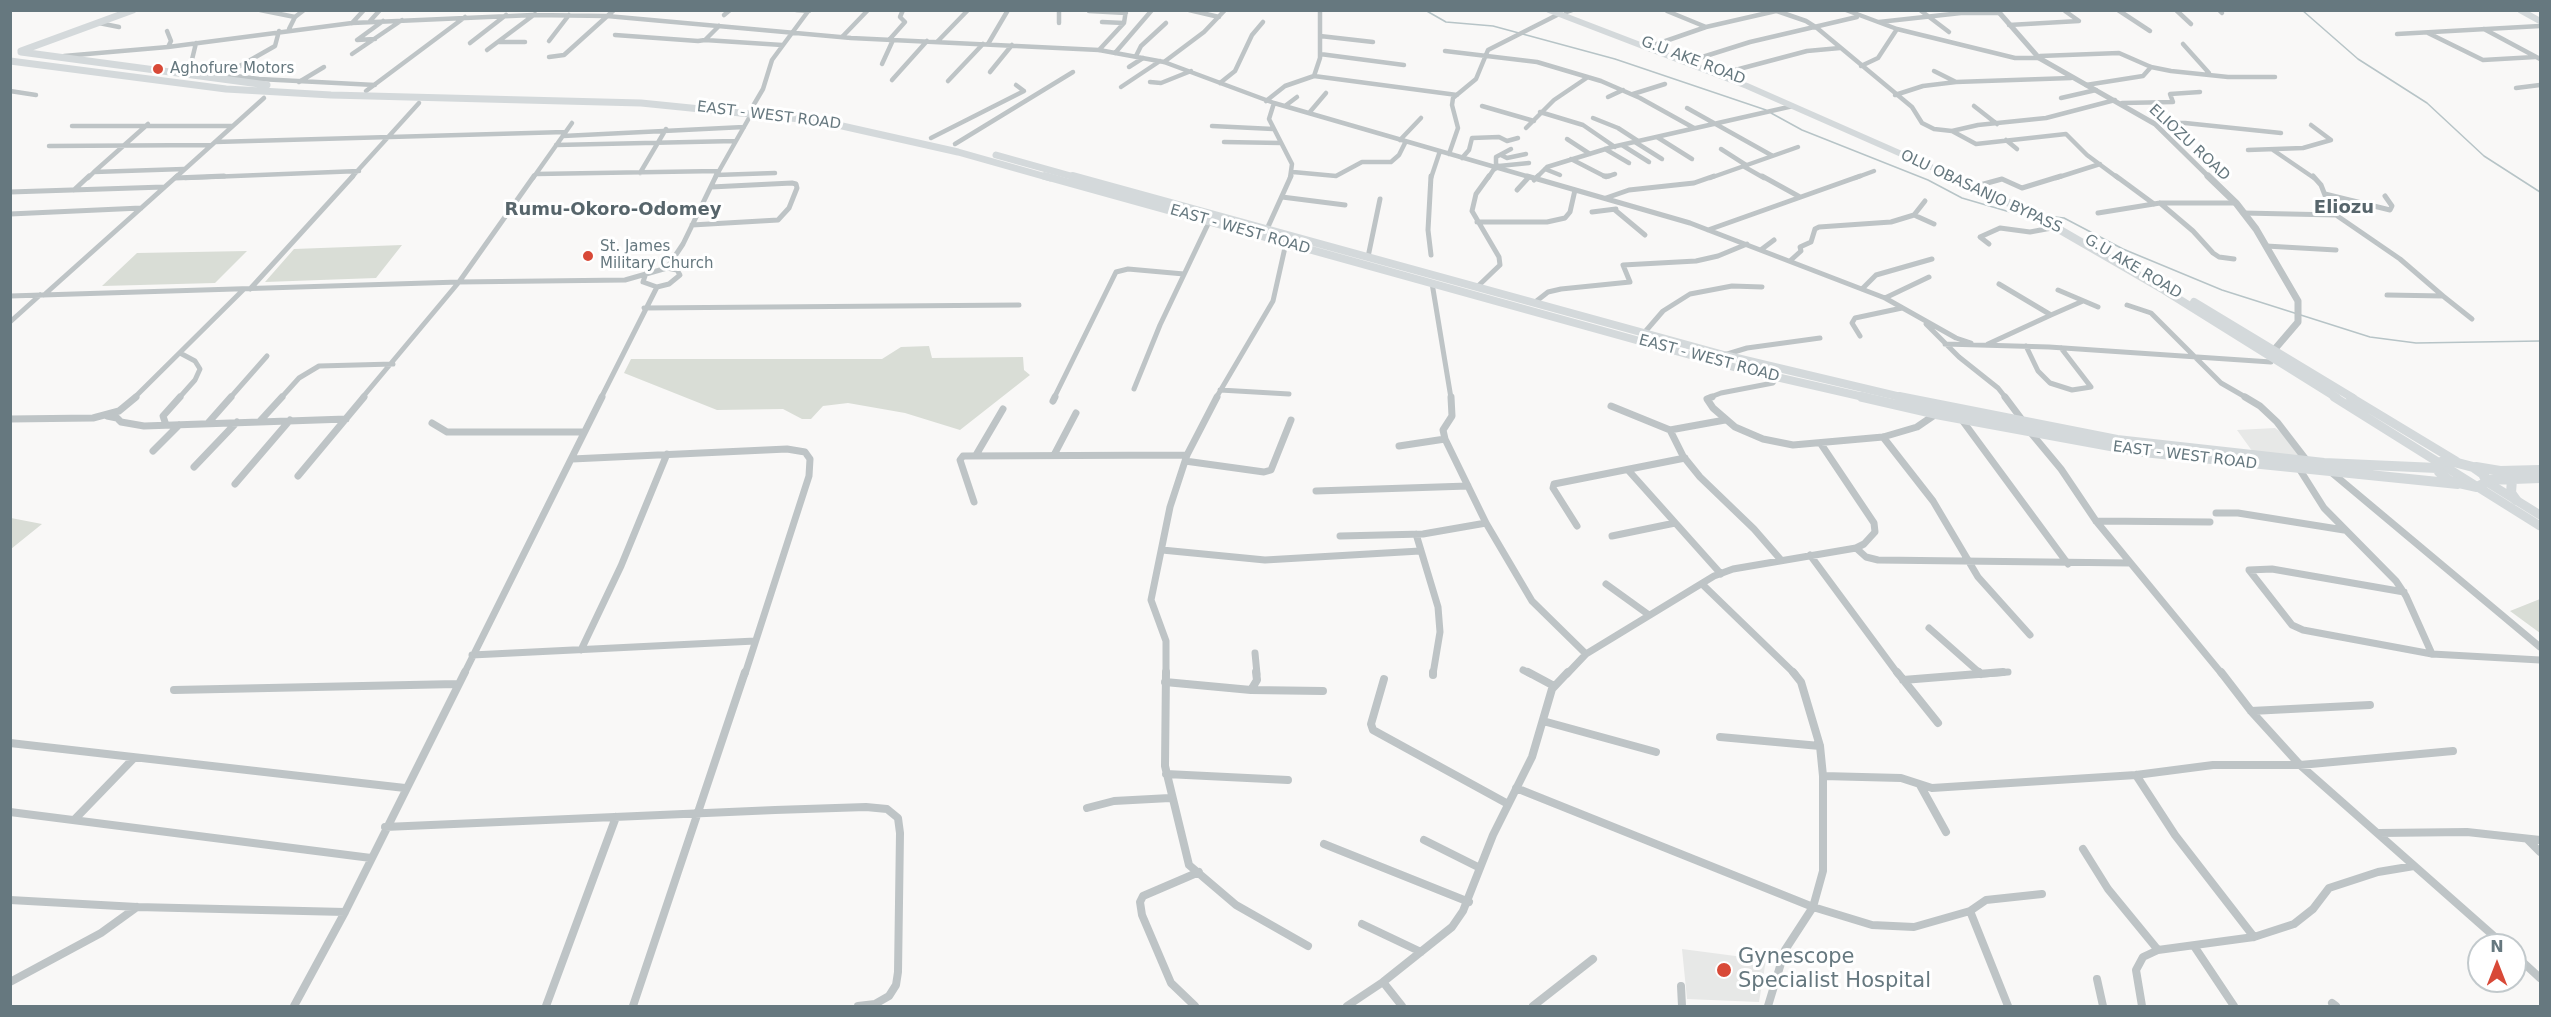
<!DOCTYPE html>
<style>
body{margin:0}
#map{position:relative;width:2551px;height:1017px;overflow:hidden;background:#f9f8f7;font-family:"DejaVu Sans",sans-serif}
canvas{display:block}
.frame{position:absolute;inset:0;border:12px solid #66787f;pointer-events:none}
.north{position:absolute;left:2467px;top:933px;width:60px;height:60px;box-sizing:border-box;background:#fff;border:2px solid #c2c9cc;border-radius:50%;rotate:0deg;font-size:16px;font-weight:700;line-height:24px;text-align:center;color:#66787f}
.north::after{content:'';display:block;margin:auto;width:21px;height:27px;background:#d84937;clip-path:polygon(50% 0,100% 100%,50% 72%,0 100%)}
</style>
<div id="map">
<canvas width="2551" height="1017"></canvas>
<div class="frame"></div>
<div class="north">N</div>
</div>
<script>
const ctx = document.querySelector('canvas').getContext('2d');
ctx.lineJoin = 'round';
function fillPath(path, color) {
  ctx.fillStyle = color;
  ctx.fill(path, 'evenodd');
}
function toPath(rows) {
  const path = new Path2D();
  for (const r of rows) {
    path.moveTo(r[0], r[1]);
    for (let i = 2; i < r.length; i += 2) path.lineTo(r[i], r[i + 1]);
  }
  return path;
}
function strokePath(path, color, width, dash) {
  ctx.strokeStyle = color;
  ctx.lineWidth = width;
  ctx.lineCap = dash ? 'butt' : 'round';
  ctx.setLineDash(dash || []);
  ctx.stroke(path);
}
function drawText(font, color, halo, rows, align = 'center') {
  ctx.font = font + ' "DejaVu Sans",sans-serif';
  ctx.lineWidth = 6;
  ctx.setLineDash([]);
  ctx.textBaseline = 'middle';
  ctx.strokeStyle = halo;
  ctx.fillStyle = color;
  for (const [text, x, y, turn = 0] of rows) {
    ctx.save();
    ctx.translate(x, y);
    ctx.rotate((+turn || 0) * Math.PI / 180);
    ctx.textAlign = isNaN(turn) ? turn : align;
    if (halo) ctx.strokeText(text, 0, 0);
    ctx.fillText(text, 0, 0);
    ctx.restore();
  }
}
fillPath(toPath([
 [2275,428,2284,434,2303,459,2255,455,2237,430],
 [1682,949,1766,960,1759,1002,1687,999]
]), '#e7e8e7');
fillPath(toPath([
 [402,245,376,278,265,282,294,249],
 [247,251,215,283,102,286,137,253],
 [929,346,932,358,1023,357,1024,370,1030,375,960,430,905,413,848,403,823,406,811,419,802,419,783,409,717,410,624,373,631,359,882,359,901,347],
 [11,518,42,524,11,549],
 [2540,599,2540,633,2510,611]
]), '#d9ddd6');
strokePath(toPath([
 [1425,10,1446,22,1493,26,1615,59,1766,110],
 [2302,10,2358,59,2427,103,2484,156,2540,192],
 [1771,113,1802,130,1928,180,1962,198,2027,217],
 [2047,216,2064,218,2123,249,2222,290,2370,337,2416,343,2540,341]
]), '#b7c4c7', 1.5);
strokePath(toPath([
 [260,10,295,17],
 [796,10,809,11],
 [1059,10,1059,23],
 [1189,10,1219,17],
 [1774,10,1806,21,1817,28,1912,107,1922,123,1934,129,1952,131,1978,125,2046,118,2115,100],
 [1846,10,1897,29,2015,58,2039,58],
 [1920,10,1949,32],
 [2118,10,2150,31],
 [2176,10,2191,24],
 [2219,10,2222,13],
 [1089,11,1126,13],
 [1667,11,1706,27],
 [1566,12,1572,10],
 [724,15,730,10],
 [370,21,380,10],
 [1102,22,1124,23],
 [1879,22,1961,13,1999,13],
 [99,23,119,27],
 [352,23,364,10],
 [2009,25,2079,21,2065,11],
 [289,29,295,17,304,10],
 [2484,29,2540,59],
 [167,31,171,41,168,47],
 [2428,33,2483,60,2535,57],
 [2397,34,2540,26],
 [615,35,698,41,705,40,719,26],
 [1320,36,1373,42],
 [842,37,868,10],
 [375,39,357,40,383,21],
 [705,40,782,45],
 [889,40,905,22,900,17,903,10],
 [549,41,569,15],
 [498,42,525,42],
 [937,42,968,10],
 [470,43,506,15],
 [988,44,1008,10],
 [2183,44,2209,73],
 [1654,45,1706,27,1776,11],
 [487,50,535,14],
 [1099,50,1124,23,1126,10],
 [1445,51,1537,62,1601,81,1640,98,1694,128],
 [1115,53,1152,10],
 [352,54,402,20],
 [1320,54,1404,65],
 [64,56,168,47,352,23,533,15,607,16,851,38,1099,50,1164,62,1274,103,1533,178],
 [1136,56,1141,46,1166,23],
 [2040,56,2119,53,2151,67,2171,71,2228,77,2275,77],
 [549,57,564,55,614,10],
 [1693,60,1750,42,1857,17],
 [1164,62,1204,32,1225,10],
 [882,64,893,40],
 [1861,66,1878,58,1897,29],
 [1129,67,1143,58],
 [190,70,259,79,375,85],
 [1934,71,1956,82],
 [189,72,196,43],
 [990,72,1012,45],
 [1724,73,1807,51,1840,48],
 [224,75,275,46,279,31],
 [1314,76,1457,95],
 [892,80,927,41],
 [948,81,983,44],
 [299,82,324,67],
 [1150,82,1161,83,1191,71],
 [1220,83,1235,71,1252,35,1263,22],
 [2086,85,2143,76,2151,67],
 [1121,87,1160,61],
 [2516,88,2540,85],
 [10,91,36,95],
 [366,91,465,17],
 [1633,94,1665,84],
 [1895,95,1923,86,1956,82,2071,78],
 [1608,97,1623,90],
 [2061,98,2096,90],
 [1266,101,1285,86,1314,76,1320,58,1320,10],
 [1274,103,1269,119,1292,164,1290,178],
 [2122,103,2173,102,2170,94,2200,92],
 [753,106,763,89,772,60,809,10],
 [1285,106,1297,97],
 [1482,106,1534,121],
 [1974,106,1997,124],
 [1687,108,1771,155],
 [1540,112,1583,125,1615,147],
 [1309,113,1326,93],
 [1593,118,1618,128,1638,141],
 [2154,123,2185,123,2281,133],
 [72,126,232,126],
 [1212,126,1273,129],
 [1526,128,1554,100,1588,77],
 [1952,131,1976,144,2066,134,2087,155,2118,178],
 [563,136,744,127],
 [1657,137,1692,159],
 [931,138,1024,91,1016,85],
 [1567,139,1590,154],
 [1400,140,1421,118],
 [2006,140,2017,149],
 [215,142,565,132],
 [1224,142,1281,143],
 [1635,142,1662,159],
 [955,144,1073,72],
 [556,145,735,141],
 [1622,145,1649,162],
 [49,146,211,145],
 [1605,149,1629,163],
 [1721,149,1746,165],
 [2248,150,2303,148,2331,140,2311,125],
 [2273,150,2314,178],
 [1449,154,1458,128,1452,105,1453,98,1476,79,1488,50,1559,14],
 [1501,155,1507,158,1526,154],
 [1462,158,1469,150,1472,138,1499,137,1507,141,1518,138],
 [1571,159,1606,177,1615,174],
 [1499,166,1529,163],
 [1743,166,1764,178],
 [1495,169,1499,166,1496,165,1496,157,1511,149],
 [1545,169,1560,175],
 [94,172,148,124],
 [1293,172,1336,176,1362,162,1391,162,1399,155,1406,141],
 [640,173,666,129],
 [536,174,718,171],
 [716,175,775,173],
 [88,178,94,172,184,169],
 [175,178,264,98],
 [185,178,359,171],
 [351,178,419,103],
 [533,178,572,123],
 [715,178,749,118],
 [1431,178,1440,151],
 [1488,178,1494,169],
 [1536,178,1547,167,1612,147,1793,106],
 [1710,178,1798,147],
 [1855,178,1874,171],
 [2056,178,2100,164]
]), '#bec4c6', 4.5);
strokePath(toPath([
 [1431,176,1428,230,1431,255],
 [1527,176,1690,223,1885,298,1956,338,1971,343],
 [1604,176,1609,176],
 [1762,176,1800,197],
 [2116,176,2154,204],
 [2313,176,2321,185,2330,208,2336,215,2400,259,2443,296,2387,295],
 [175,178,224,176],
 [1534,180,1538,176],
 [1980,185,2002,179,2022,188,2061,176],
 [74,190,89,176],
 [1517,190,1528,178],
 [10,192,164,187],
 [2325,194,2390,210,2392,206,2385,196],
 [1282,197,1345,205],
 [1606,198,1629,190,1694,183,1714,176],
 [2160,203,2193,231,2213,253,2219,257,2234,259],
 [1615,210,1645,235],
 [1592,212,1616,209],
 [2098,213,2160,203,2236,203],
 [2243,213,2336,215],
 [10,214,141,208],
 [1914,215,1934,224],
 [1477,222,1547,222,1565,218,1570,212,1575,190],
 [692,225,778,220,789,208,797,188,796,184,792,183,711,187],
 [1267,229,1291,176],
 [1708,230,1860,176],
 [1989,244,1980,237,2000,228,2030,232,2057,227],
 [2266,246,2336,250],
 [1762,249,1774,240],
 [1368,257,1380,199],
 [1791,260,1801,251,1800,247,1811,242,1815,229,1819,227,1891,222,1914,215,1925,201],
 [667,268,683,244,716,176],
 [1432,283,1451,398],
 [1477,287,1500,265,1499,257,1472,211,1476,194,1489,176],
 [250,289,353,176],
 [1862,289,1876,275,1932,259],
 [2058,290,2098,307],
 [44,295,177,176],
 [10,296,459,282,625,280,667,268,677,270,680,275,669,284,657,287,643,282,645,276],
 [2443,296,2472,319],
 [1885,298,1929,277],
 [1534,303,1548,292,1561,289,1630,282,1623,265,1696,261,1718,256,1747,244],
 [2127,305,2151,313,2221,383,2247,398],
 [644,308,1019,305],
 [2051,315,2083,301],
 [10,322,40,295],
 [1926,324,1959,357,1998,388,2006,398],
 [1644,333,1663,311,1690,294,1732,286,1762,287],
 [1860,336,1852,323,1855,318,1902,308],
 [1945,344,2049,347,2271,362],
 [1988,344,2051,315,1999,284],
 [2026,346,2038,371,2050,383,2072,390,2091,387,2061,348],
 [1724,355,1747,348,1820,338],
 [1134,389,1160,325,1209,222],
 [1220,390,1289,394],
 [134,398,244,289],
 [179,398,195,380,200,369,195,361,180,353],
 [230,398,267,356],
 [281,398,299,378,319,366,393,364],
 [362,398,459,282,534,176],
 [601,398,657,287],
 [1054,398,1116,272,1128,269,1184,274],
 [1216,398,1273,301,1286,243],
 [1708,398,1721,393,1773,383,1776,378]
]), '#bec4c6', 5);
strokePath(toPath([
 [1451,397,1452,416,1443,430,1445,439,1486,523,1532,601,1586,654,1567,674],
 [1712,397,1707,399,1713,408,1735,427,1763,439,1793,445,1883,437,1917,427,1936,414],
 [2005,397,2023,421],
 [2245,397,2260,406,2277,422,2307,461],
 [1053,401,1055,397],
 [1611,406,1670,430],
 [107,416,117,418,121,422,144,426,346,419],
 [10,419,93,418,119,411,136,397],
 [1725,420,1670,430,1683,456,1700,477,1754,529,1781,560],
 [1962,420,2068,564],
 [260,421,282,397],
 [208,423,231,397],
 [432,423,447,432,584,432],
 [166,425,163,416,180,397],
 [2031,433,2061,469,2096,521,2222,674],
 [1883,437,1933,501,1978,577,2030,635],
 [1399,446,1445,439],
 [153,451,179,425],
 [976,455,1003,409],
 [1054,455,1076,413],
 [572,459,787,449,805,452,810,459,809,476,745,674],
 [1185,461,1264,472,1271,470,1291,420],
 [194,467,237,422],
 [1628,470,1721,574],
 [2300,470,2324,508,2396,581,2406,596,2432,654],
 [2331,472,2540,647],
 [298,476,364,397],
 [235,484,290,420],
 [1316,491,1468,486],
 [974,502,960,460,963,456,1187,455],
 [2216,513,2238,513,2344,530],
 [2096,521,2210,522],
 [1577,526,1553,488,1554,484,1685,458],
 [1416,534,1438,607,1440,632,1433,674],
 [1340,536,1423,534,1486,523],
 [1612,536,1675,523],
 [1856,548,1866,557,1878,560,2130,563],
 [1162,550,1265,560,1420,551],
 [1810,555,1898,674],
 [1606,584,1649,615],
 [1702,584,1795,674],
 [2404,592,2272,569,2249,570,2292,625,2303,630,2432,654,2540,660],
 [1929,628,1981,674],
 [581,650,621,566,667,454],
 [1255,653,1257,674],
 [1586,654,1714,576,1733,569,1856,548,1864,544,1875,532,1874,523,1821,444],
 [472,655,755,641],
 [1523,670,1531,674],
 [464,674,602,397],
 [1166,674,1166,641,1151,600,1170,507,1187,455,1217,397],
 [1983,674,2008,672]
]), '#bec4c6', 7);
strokePath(toPath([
 [1166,672,1165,766,1189,865,1236,905,1308,946],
 [1528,672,1554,686],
 [1897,672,1938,723],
 [1979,672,1981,674],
 [2221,672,2251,711,2300,765,2504,945],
 [1433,675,1433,672],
 [1384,679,1371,724,1373,730,1508,804],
 [1903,680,2003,672],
 [1165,682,1251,690,1257,680,1256,672],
 [174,690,457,684],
 [1251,690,1323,691],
 [2251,711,2370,705],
 [1543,721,1656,752],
 [1720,737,1820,746],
 [10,743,405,788],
 [1166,774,1288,780],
 [2136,775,2175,835,2254,937],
 [1823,776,1901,778,1932,788,2136,775,2213,765,2300,765,2453,751],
 [1920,785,1946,832],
 [1516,788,1813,907,1872,925,1914,927,1970,911,1986,900,2042,894],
 [1087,808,1114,801,1170,798],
 [10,812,371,858],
 [74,820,134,758],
 [385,827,775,810,866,807,887,809,898,818,900,833,898,972,896,985,889,996,875,1004,858,1006],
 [2379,833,2467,832,2540,840],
 [2527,839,2540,852],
 [1424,840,1480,868],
 [1324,844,1469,902],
 [2083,849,2108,889,2158,950],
 [10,900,137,907,345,912],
 [1970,911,2008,1006],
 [1362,924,1421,952],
 [2194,946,2234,1006],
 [2515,955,2540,978],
 [2097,979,2103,1006],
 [10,982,101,933,137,907],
 [1383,982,1402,1006],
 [1681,986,1682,1006],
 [2332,1003,2336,1006],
 [294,1006,345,912,465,672],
 [546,1006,616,817],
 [633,1006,745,672],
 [1195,1006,1171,983,1142,915,1140,902,1143,896,1199,872],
 [1347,1006,1383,982,1452,927,1463,911,1493,835,1532,757,1552,689,1568,672],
 [1533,1006,1593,959],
 [1768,1006,1785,950,1813,907,1823,871,1823,776,1820,746,1801,682,1793,672],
 [2142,1006,2136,970,2143,957,2158,950,2254,937,2294,924,2313,909,2329,888,2378,872,2414,866]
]), '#bec4c6', 8);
strokePath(toPath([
 [1997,10,2039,58,2155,124,2210,178]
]), '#bec4c6', 5);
strokePath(toPath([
 [2208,176,2236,203,2256,229,2298,301,2298,322,2274,350]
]), '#bec4c6', 7);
strokePath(toPath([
 [1549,10,1747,86,1956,178],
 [2520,10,2540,21]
]), '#d4d9db', 6);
strokePath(toPath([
 [1953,176,2036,216,2164,290,2337,398],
 [2194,302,2353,398]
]), '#d4d9db', 8);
strokePath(toPath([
 [2334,397,2540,526],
 [2350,397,2456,461],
 [2487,482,2540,515]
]), '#d4d9db', 9);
strokePath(toPath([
 [21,51,133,10],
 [21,52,267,85],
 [10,61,226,89,331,95,641,103,820,121,958,152,1050,178],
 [996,155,1078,178]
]), '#d4d9db', 7);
strokePath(toPath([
 [1045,176,1737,368,1868,398],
 [1073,176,1724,355,1905,398]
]), '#d4d9db', 8);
strokePath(toPath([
 [1862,397,1936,414,2143,452,2458,484],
 [1899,397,2117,440,2324,463,2437,468],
 [2450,461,2473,467,2483,474,2487,482,2477,487,2450,481,2439,472,2437,466,2441,462,2450,461],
 [2476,467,2500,471,2540,470],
 [2512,479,2511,493,2516,500],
 [2487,480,2540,478]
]), '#d4d9db', 10);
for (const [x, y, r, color] of [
 [158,69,6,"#d84937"],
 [588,256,6,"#d84937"],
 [1724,970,8,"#d84937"]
]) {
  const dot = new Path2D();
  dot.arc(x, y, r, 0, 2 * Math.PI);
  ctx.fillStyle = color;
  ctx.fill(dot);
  strokePath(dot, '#fff', 2);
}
drawText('15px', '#66787f', '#fff', [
 ["G.U AKE ROAD",1693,61,21],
 ["EAST - WEST ROAD",769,116,7],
 ["ELIOZU ROAD",2189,143,43],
 ["OLU OBASANJO BYPASS",1981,192,25],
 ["EAST - WEST ROAD",1240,230,16],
 ["G.U AKE ROAD",2133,267,31],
 ["EAST - WEST ROAD",1709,359,15],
 ["EAST - WEST ROAD",2185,456,7]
]);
drawText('15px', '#66787f', '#fff', [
 ["Aghofure Motors",170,69],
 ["St. James",600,247],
 ["Military Church",600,264]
], 'left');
drawText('bold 18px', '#57656b', '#fff', [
 ["Eliozu",2344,208],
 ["Rumu-Okoro-Odomey",613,210]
]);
drawText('21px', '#66787f', '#fff', [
 ["Gynescope",1738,958],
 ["Specialist Hospital",1738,982]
], 'left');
</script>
